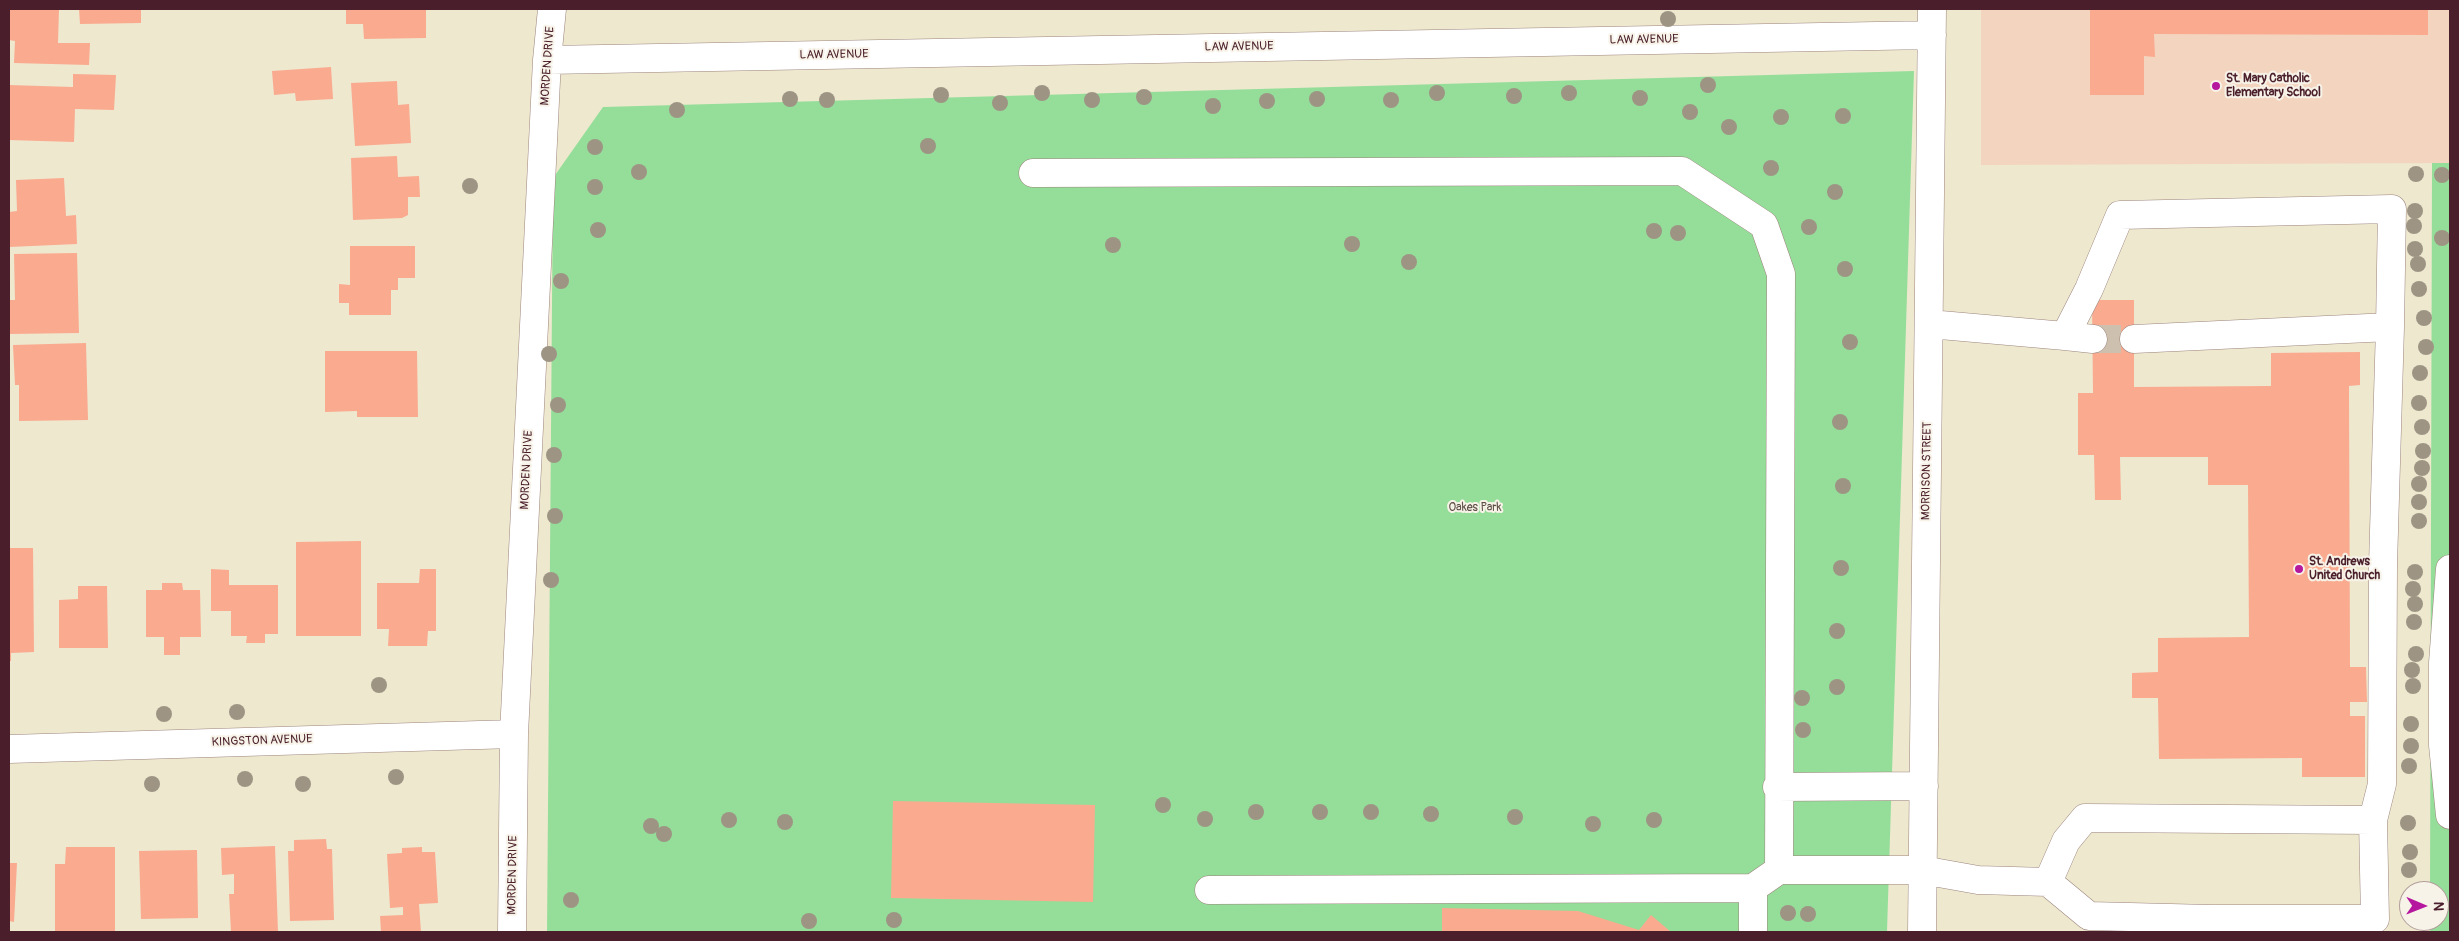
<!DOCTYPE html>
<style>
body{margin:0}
#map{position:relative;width:2459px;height:941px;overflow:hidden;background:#eee8cf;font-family:Pangolin,sans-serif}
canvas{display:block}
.frame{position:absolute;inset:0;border:10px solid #4a1f2b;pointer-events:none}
.north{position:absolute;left:2399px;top:881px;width:50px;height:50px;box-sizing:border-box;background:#f7f3e8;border:1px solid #b29e9c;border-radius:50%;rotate:91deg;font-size:14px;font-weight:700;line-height:20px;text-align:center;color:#4a1f2b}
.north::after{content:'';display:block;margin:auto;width:18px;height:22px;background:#b5179e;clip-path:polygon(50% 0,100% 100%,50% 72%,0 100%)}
</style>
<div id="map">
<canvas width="2459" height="941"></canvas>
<div class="frame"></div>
<div class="north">N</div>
</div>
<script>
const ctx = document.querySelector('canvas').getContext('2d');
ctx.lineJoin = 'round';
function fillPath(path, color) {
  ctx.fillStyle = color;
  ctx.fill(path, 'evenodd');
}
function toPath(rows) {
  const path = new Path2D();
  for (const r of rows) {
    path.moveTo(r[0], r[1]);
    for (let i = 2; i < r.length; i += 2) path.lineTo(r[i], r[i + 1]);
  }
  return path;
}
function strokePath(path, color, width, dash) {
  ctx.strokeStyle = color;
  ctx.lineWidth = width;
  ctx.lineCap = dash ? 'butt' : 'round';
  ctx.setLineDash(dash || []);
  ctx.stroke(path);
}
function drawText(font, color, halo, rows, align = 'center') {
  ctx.font = font + ' Pangolin,sans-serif';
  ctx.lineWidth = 4;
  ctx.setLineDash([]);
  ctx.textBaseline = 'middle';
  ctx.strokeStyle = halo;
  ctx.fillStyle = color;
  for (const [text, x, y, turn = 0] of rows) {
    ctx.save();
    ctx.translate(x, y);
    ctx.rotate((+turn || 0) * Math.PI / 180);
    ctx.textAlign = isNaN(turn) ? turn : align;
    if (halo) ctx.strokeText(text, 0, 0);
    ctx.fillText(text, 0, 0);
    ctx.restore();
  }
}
fillPath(toPath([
 [1981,9,2450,9,2450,163,1981,165]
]), '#f3d4bf');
fillPath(toPath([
 [1914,71,1887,932,547,932,553,178,603,107],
 [2432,163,2450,163,2450,932,2430,932,2430,921,2439,921,2439,891,2430,891]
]), '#95de99');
fillPath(toPath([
 [9,9,59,9,58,43,90,43,89,65,14,63,15,41,9,40],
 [79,9,141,9,141,23,80,24],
 [346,9,426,9,426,38,364,39,363,24,346,24],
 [2090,9,2428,9,2428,35,2154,34,2155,57,2144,56,2144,95,2090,95],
 [331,67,333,99,296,101,295,93,274,95,272,71],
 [73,74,116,75,114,110,75,109,74,142,9,140,9,85,73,87],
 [397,81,398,105,409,104,411,143,355,146,351,83],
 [397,156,398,177,419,176,420,197,408,197,408,215,402,218,353,220,351,158],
 [64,178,66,216,76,215,77,244,9,247,9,212,17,211,16,180],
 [350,246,415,246,415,278,398,278,398,290,391,290,391,315,349,315,349,303,339,303,339,284,350,285],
 [77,253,79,333,9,334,9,300,15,300,14,254],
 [2092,300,2134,300,2134,387,2271,386,2271,353,2360,352,2360,385,2349,386,2350,667,2366,667,2367,702,2350,702,2350,716,2365,716,2365,777,2302,777,2302,758,2159,759,2158,698,2132,698,2132,673,2158,672,2158,638,2249,637,2248,485,2208,485,2208,457,2120,457,2121,500,2095,500,2094,455,2078,455,2078,393,2093,393],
 [86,343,88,420,19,421,19,385,15,385,13,345],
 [325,351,417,351,418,417,357,417,357,411,325,412],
 [361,541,361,636,296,636,296,542],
 [9,548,33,548,34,652,11,653,11,661,9,661],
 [211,569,229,570,229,585,278,585,278,634,265,634,265,643,246,643,247,636,231,636,231,611,211,611],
 [420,569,436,569,436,631,428,631,427,646,388,646,389,629,377,629,377,583,419,583],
 [162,583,182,583,183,590,200,590,201,637,180,637,180,655,164,655,164,637,146,637,146,590,162,590],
 [78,586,107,586,108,648,59,648,59,600,78,599],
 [893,801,1095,805,1093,902,891,898],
 [326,839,327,849,332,849,334,920,290,921,288,851,294,851,294,840],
 [275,846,278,932,231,932,229,894,234,894,234,874,222,875,221,848],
 [66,847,115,847,115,931,55,932,55,864,65,864],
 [422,847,422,852,435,852,438,903,419,904,421,932,381,932,380,916,403,915,403,907,390,908,387,854,402,853,402,848],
 [197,850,198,918,141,919,139,851],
 [9,863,17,863,14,922,9,921],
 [1442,908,1578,911,1639,930,1651,915,1671,932,1442,932]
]), '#faaa8f');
strokePath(toPath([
 [2093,339,2134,339]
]), '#cdc0ae', 28, [28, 14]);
const minor = toPath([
 [547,60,1932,35],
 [1033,173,1682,171,1764,225,1781,274,1779,870],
 [1929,324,2065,336],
 [2093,339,2065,336,2089,289,2120,215,2392,209,2390,327,2134,339],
 [2450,569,2443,663,2443,745,2450,815],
 [9,749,514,734],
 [1777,787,1924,786],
 [2373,820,2382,784,2383,565,2390,327],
 [1753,888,1753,932],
 [1209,890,1753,888,1779,870,1922,870,1978,880,2048,882,2089,916,2211,919,2375,919,2373,820,2085,818,2066,841,2048,882],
 [512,932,514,734,547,60,552,9],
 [1922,932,1932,9]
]);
strokePath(minor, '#9c847d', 29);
strokePath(minor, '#fff', 28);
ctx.fillStyle = '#9e9484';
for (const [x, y] of [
 [1668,19],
 [1708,85],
 [1042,93],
 [1437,93],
 [1569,93],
 [941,95],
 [1514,96],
 [1144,97],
 [1640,98],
 [790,99],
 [1317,99],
 [827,100],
 [1092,100],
 [1391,100],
 [1267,101],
 [1000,103],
 [1213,106],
 [677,110],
 [1690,112],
 [1843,116],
 [1781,117],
 [1729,127],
 [928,146],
 [595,147],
 [1771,168],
 [639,172],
 [2416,174],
 [2442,175],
 [470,186],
 [595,187],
 [1835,192],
 [2415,211],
 [2414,226],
 [1809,227],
 [598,230],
 [1654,231],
 [1678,233],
 [2442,238],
 [1352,244],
 [1113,245],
 [2415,249],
 [1409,262],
 [2418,264],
 [1845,269],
 [561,281],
 [2419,289],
 [2424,318],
 [1850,342],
 [2426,347],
 [549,354],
 [2420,373],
 [2419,403],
 [558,405],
 [1840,422],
 [2422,427],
 [2423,451],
 [554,455],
 [2422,468],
 [2419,484],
 [1843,486],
 [2419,502],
 [555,516],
 [2419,521],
 [1841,568],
 [2415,572],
 [551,580],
 [2413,589],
 [2415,604],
 [2414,622],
 [1837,631],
 [2416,654],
 [2412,670],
 [379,685],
 [2413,686],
 [1837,687],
 [1802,698],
 [237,712],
 [164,714],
 [2411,724],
 [1803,730],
 [2411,746],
 [2409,766],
 [396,777],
 [245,779],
 [152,784],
 [303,784],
 [1163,805],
 [1256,812],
 [1320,812],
 [1371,812],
 [1431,814],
 [1515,817],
 [1205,819],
 [729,820],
 [1654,820],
 [785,822],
 [2408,823],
 [1593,824],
 [651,826],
 [664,834],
 [2410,852],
 [2409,870],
 [571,900],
 [1788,913],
 [1808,914],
 [894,920],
 [809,921]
]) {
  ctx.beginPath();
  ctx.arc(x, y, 8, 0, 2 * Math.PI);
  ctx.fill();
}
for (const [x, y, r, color] of [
 [2216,86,5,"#b5179e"],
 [2299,569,5,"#b5179e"]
]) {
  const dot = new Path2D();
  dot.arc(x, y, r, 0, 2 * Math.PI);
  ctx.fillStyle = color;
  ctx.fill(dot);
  strokePath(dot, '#f7f3e8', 2);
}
drawText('12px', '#4a1f2b', '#f7f3e8', [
 ["LAW AVENUE",1644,40,-1],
 ["LAW AVENUE",1239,47,-1],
 ["LAW AVENUE",834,55,-1],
 ["MORDEN DRIVE",548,66,-86],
 ["MORDEN DRIVE",527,470,-87],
 ["MORRISON STREET",1927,471,-89],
 ["KINGSTON AVENUE",262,741,-2],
 ["MORDEN DRIVE",513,875,-89]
]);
drawText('bold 12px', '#4a1f2b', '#f7f3e8', [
 ["St. Mary Catholic",2226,79],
 ["Elementary School",2226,93],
 ["St. Andrews",2309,562],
 ["United Church",2309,576]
], 'left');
drawText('12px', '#5d4f46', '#f7f3e8', [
 ["Oakes Park",1475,508]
]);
</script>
